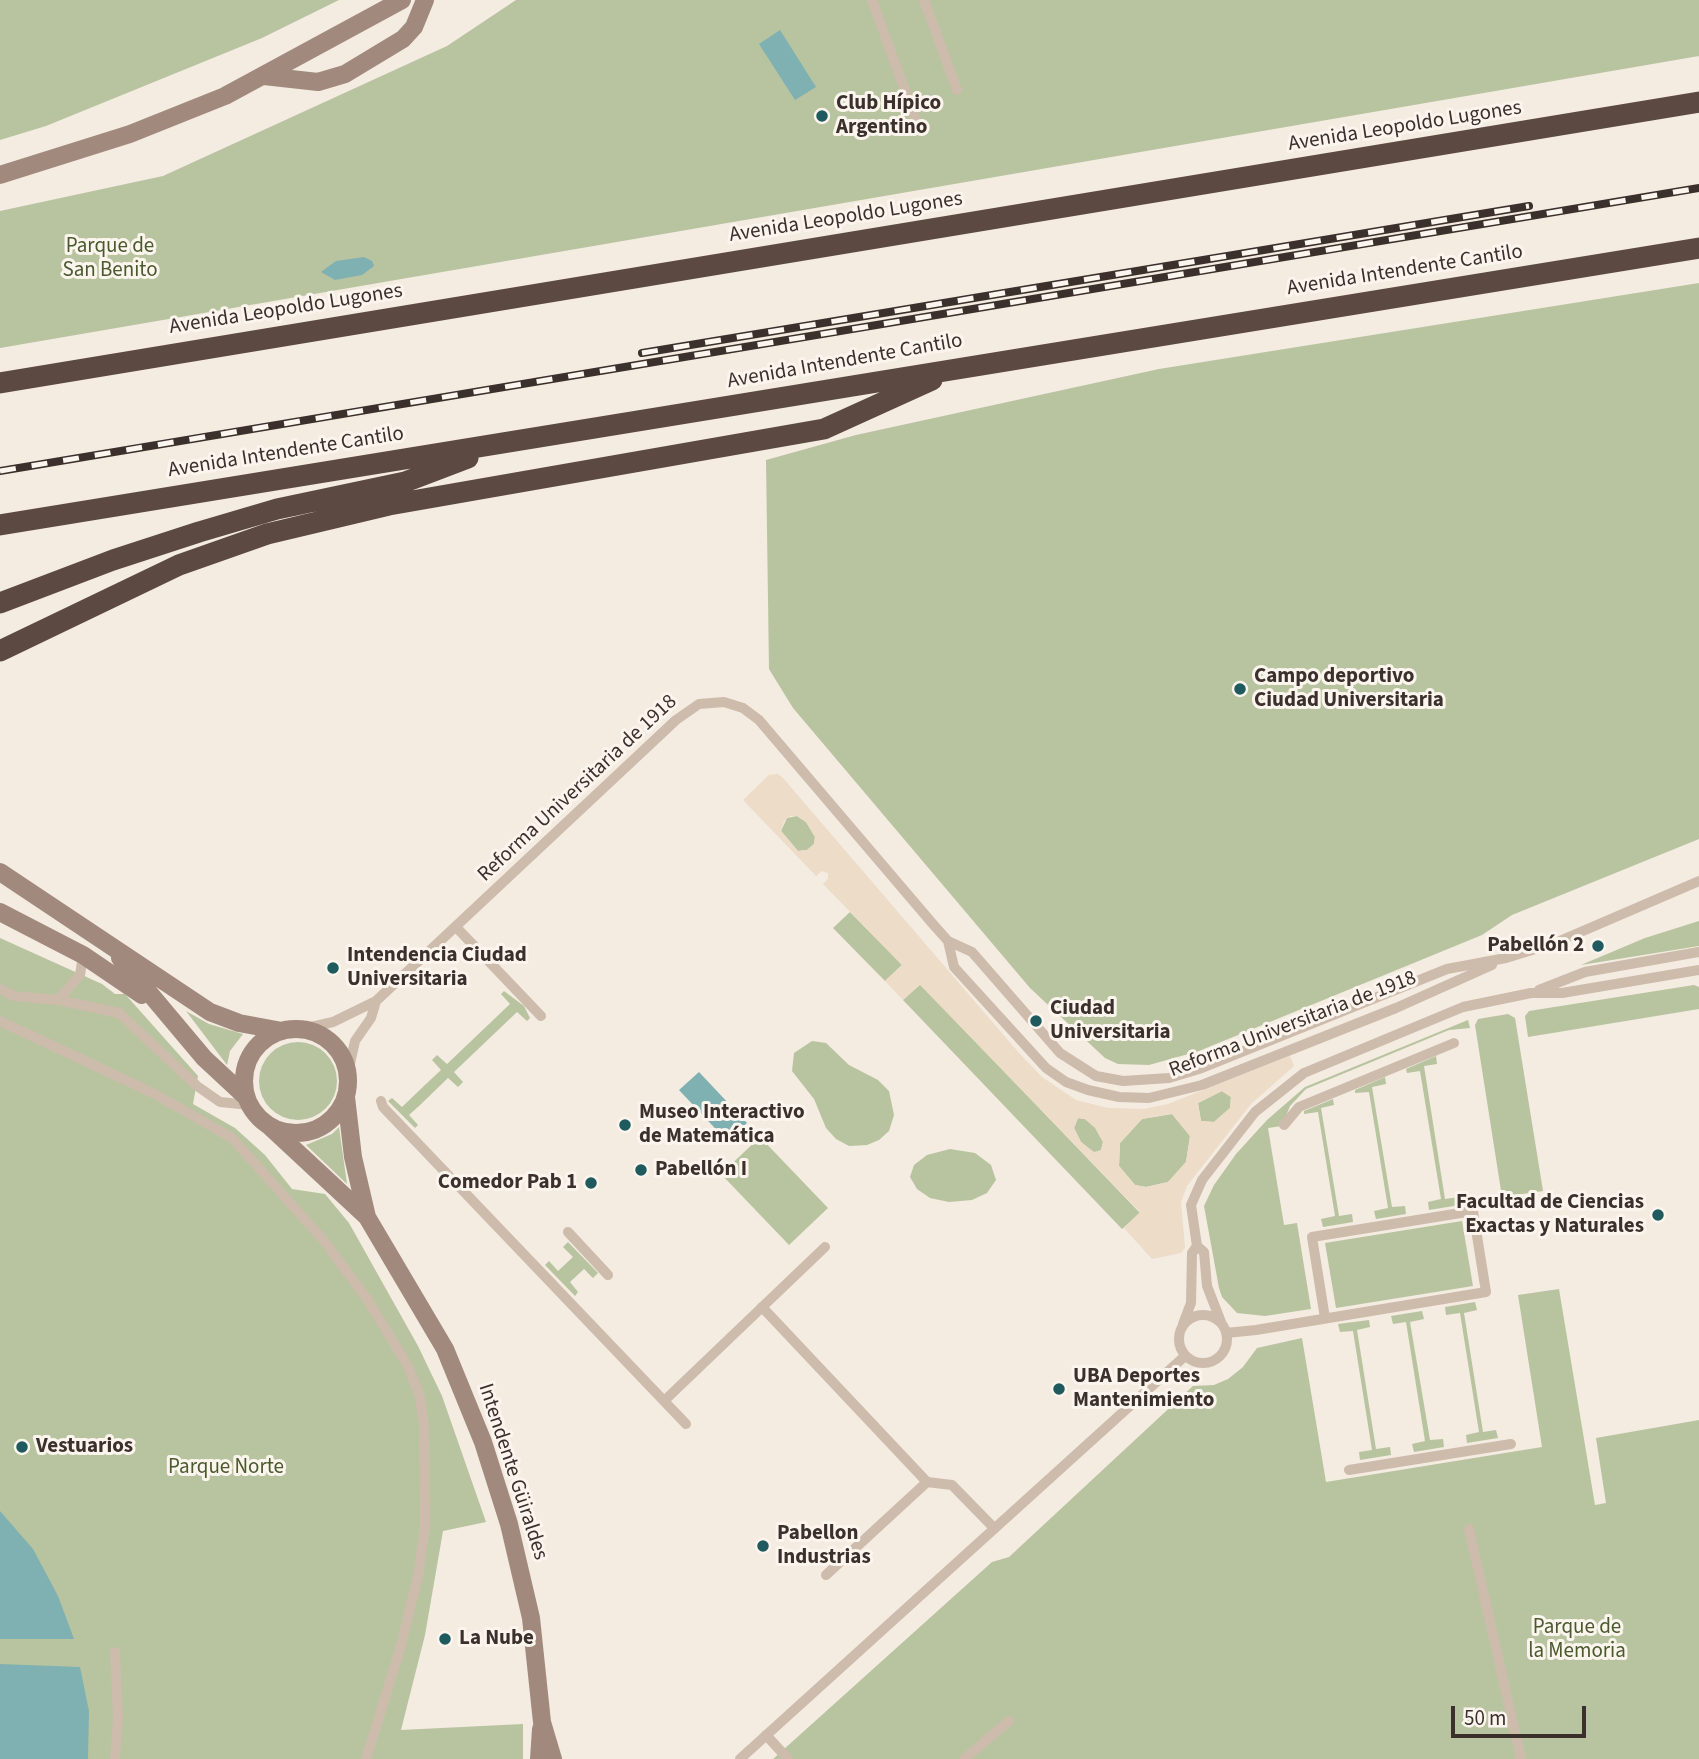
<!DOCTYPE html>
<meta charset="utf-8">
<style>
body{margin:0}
#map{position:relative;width:1699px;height:1759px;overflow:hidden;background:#f4ebe1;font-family:"Source Sans 3",sans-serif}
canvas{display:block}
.scale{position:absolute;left:1451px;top:1706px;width:135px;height:32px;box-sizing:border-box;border:4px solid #3b302b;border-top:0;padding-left:9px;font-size:21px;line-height:24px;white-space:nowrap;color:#3b302b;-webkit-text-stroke:5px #fbf5ee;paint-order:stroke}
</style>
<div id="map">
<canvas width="1699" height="1759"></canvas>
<div class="scale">50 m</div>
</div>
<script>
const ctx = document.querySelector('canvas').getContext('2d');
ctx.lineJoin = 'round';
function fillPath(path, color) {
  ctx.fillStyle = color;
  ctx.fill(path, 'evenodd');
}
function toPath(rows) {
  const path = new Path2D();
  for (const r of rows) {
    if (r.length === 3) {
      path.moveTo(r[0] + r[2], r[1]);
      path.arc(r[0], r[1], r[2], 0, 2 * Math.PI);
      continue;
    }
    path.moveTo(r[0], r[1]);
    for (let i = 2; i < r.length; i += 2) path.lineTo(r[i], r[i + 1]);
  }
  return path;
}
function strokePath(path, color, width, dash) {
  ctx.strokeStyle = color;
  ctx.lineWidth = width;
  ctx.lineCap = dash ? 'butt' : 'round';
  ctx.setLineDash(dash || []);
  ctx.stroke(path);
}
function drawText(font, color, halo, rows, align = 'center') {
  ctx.font = font + ' "Source Sans 3",sans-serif';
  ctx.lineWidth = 6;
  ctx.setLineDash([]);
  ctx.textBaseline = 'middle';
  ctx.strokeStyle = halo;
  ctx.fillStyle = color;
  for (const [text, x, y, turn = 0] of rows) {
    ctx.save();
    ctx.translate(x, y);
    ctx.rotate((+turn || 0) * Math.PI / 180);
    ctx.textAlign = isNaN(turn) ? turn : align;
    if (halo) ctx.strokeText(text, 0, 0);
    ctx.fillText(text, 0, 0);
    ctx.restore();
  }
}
fillPath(toPath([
 [0,0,339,0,262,38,46,126,0,140],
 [516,0,1699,0,1699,56,0,348,0,211,163,176,447,46],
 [1699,283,1699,839,1512,915,1482,935,1199,1051,1149,1065,1118,1064,1105,1058,1030,988,793,708,769,669,766,460,856,435,1159,369],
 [797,816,806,822,815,837,814,844,807,850,798,851,781,831,787,818],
 [850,912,902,965,885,981,833,928],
 [1699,921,1699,946,1581,965,1645,938],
 [0,938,102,984,115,994,125,994,198,1076,193,1104,235,1128,265,1155,292,1189,325,1194,349,1223,418,1346,442,1396,486,1522,443,1531,425,1635,401,1730,523,1724,523,1759,0,1759],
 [920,984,1140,1213,1122,1229,903,1000],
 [1694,985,1699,987,1699,1009,1528,1037,1525,1016,1529,1011],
 [504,991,524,1006,530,1018,527,1021,517,1012,454,1072,463,1082,458,1087,448,1078,419,1106,409,1115,418,1125,415,1128,388,1101,392,1098,402,1107,426,1084,441,1070,432,1060,437,1055,447,1064,510,1004,501,994],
 [186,1011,209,1024,243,1034,230,1051,227,1065],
 [1508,1014,1515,1018,1543,1191,1502,1197,1475,1025,1478,1019],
 [1468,1020,1470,1028,1449,1030,1306,1089,1290,1106,1282,1126,1268,1128,1284,1225,1297,1223,1311,1309,1265,1316,1237,1313,1222,1297,1219,1288,1204,1206,1214,1185,1236,1154,1267,1120,1305,1087],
 [812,1041,826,1043,849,1065,878,1080,889,1091,894,1115,889,1131,879,1140,867,1145,849,1146,836,1139,826,1128,814,1099,792,1071,794,1053],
 [298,1081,39],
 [1436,1056,1437,1064,1424,1066,1445,1199,1459,1197,1460,1205,1429,1210,1428,1202,1441,1199,1420,1071,1407,1073,1406,1069],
 [1385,1077,1386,1084,1372,1087,1392,1207,1405,1206,1406,1214,1376,1219,1374,1211,1388,1208,1369,1092,1355,1093,1355,1090],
 [1222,1091,1231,1097,1230,1108,1214,1122,1201,1121,1198,1103],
 [1333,1099,1334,1105,1321,1108,1339,1216,1352,1214,1353,1222,1323,1227,1321,1219,1335,1216,1318,1112,1304,1114,1304,1111],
 [1172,1114,1190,1136,1186,1162,1168,1182,1146,1187,1135,1185,1119,1166,1120,1143,1142,1119],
 [1078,1118,1085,1119,1095,1127,1103,1142,1101,1150,1094,1153,1081,1142,1074,1128],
 [339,1127,347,1184,306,1145,332,1134],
 [760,1137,828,1208,789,1245,721,1174],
 [950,1149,975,1153,991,1165,996,1180,987,1193,972,1200,949,1202,930,1198,917,1189,910,1177,914,1165,927,1155],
 [1462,1221,1473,1286,1336,1308,1325,1243],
 [568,1242,598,1273,593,1278,584,1269,570,1282,578,1292,575,1296,545,1265,549,1261,558,1271,573,1257,563,1247],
 [1559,1289,1595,1505,1606,1503,1596,1438,1699,1420,1699,1759,773,1759,992,1562,1009,1557,1193,1386,1214,1385,1228,1379,1243,1367,1257,1348,1302,1338,1326,1482,1542,1447,1518,1295],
 [1475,1302,1477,1310,1464,1313,1483,1432,1496,1430,1498,1438,1467,1443,1466,1435,1479,1432,1460,1313,1446,1315,1445,1307],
 [1422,1311,1424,1319,1410,1322,1430,1440,1443,1439,1444,1447,1414,1452,1412,1444,1425,1441,1406,1322,1393,1324,1391,1316],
 [1369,1320,1370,1327,1357,1330,1376,1449,1390,1447,1391,1455,1360,1460,1359,1452,1372,1450,1353,1331,1340,1332,1338,1324]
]), '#b8c4a0');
fillPath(toPath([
 [769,775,778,774,783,778,1019,1053,1042,1077,1076,1100,1108,1108,1144,1109,1168,1104,1290,1056,1294,1066,1251,1104,1187,1186,1181,1202,1185,1248,1181,1253,1152,1259,1124,1228,1140,1212,920,985,903,1000,885,981,902,965,823,884,828,879,828,873,822,871,816,876,743,800],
 [790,816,797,816,806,822,815,837,814,844,807,850,798,851,781,831,784,821],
 [1222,1091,1231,1097,1230,1108,1214,1122,1201,1121,1198,1103],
 [1172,1114,1190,1136,1186,1162,1168,1182,1146,1187,1135,1185,1119,1166,1120,1143,1142,1119],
 [1078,1118,1085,1119,1095,1128,1103,1142,1101,1150,1094,1152,1081,1142,1074,1128]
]), '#ecdcc8');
fillPath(toPath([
 [780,30,816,87,795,100,759,44],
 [364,257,372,261,374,266,362,275,335,280,321,272,336,261],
 [699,1072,747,1123,727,1141,679,1090],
 [0,1511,33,1549,58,1596,74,1639,0,1639],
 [0,1664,80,1667,89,1711,88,1759,0,1759]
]), '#7fb0b2');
strokePath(toPath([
 [872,0,916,121],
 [924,0,957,90],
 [456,927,541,1016],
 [948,941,954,967,1046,1068,1066,1082,1088,1090,1119,1097,1149,1098,1202,1085,1396,1008,1492,965],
 [0,989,14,996,58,1000,119,1013,197,1086,220,1102,250,1105],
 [1539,990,1585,972,1699,952],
 [58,1000,80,975,83,955],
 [0,1021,153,1093,232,1138,325,1242,367,1299,408,1366,420,1397,424,1426,425,1524,419,1571,402,1642,366,1759],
 [302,1029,333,1022,376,1001,676,720,699,704,724,702,743,708,759,720,932,923,948,941,972,952,1060,1053,1096,1076,1123,1081,1169,1078,1199,1069,1447,969,1506,958,1555,943,1699,881],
 [348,1073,355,1041,371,1018,376,1001],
 [381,1101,383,1107,686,1424],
 [1284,1125,1299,1107,1454,1043],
 [568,1232,608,1275],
 [1197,1246,1191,1205,1202,1180,1255,1112,1304,1073,1463,1007,1531,993,1562,993,1699,970],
 [762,1307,927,1482,952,1485,994,1528],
 [1203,1339,24],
 [1183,1324,1191,1303,1192,1253,1197,1246,1204,1252,1207,1286,1221,1322],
 [1226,1333,1256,1330,1486,1292,1473,1211,1312,1237,1325,1318],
 [664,1401,825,1247],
 [1349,1470,1511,1444],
 [1469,1529,1521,1759],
 [826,1575,927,1482],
 [766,1735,788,1759],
 [115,1759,118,1718,115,1652],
 [740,1759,1185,1356],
 [964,1759,1009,1721]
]), '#cdbbac', 10);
strokePath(toPath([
 [264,76,318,82,345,74,403,39,414,27,425,0],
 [0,175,130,134,225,96,402,0],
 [0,872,210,1012,239,1023,282,1031],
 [0,912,83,955,142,995],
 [120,958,204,1058,247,1098],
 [296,1081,52],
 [346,1097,353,1157,367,1217],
 [267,1124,367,1217,445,1349,483,1442,509,1524,531,1618,542,1722,553,1759],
 [539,1759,541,1729]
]), '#a18a7d', 18);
strokePath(toPath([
 [0,383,1699,102],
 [0,525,1699,248],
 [0,603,113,560,199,532,277,509,405,482,468,458],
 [0,651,179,565,267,534,389,505,824,429,932,380]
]), '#5c4a42', 21);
const rail = toPath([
 [642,353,1529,206],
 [0,471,1699,188]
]);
strokePath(rail, '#3b302b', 8);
strokePath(rail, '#fbf5ee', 5, [16]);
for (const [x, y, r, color] of [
 [822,116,7,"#1f5a5e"],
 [1240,689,7,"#1f5a5e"],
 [1598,946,7,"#1f5a5e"],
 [333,968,7,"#1f5a5e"],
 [1036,1021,7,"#1f5a5e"],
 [625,1125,7,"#1f5a5e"],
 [641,1170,7,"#1f5a5e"],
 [591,1183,7,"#1f5a5e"],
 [1658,1215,7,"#1f5a5e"],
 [1059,1389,7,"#1f5a5e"],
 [22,1447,7,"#1f5a5e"],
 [763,1546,7,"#1f5a5e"],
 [445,1639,7,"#1f5a5e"]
]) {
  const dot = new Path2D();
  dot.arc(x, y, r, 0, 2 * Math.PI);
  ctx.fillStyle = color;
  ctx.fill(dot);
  strokePath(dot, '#fbf5ee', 2.5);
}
drawText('bold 21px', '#3b302b', '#fbf5ee', [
 ["Club Hípico",836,104],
 ["Argentino",836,128],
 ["Campo deportivo",1254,677],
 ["Ciudad Universitaria",1254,701],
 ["Pabellón 2",1584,946,"right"],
 ["Intendencia Ciudad",347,956],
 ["Universitaria",347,980],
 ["Ciudad",1050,1009],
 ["Universitaria",1050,1033],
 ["Museo Interactivo",639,1113],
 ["de Matemática",639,1137],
 ["Pabellón I",655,1170],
 ["Comedor Pab 1",577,1183,"right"],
 ["Facultad de Ciencias",1644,1203,"right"],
 ["Exactas y Naturales",1644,1227,"right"],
 ["UBA Deportes",1073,1377],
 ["Mantenimiento",1073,1401],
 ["Vestuarios",36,1447],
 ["Pabellon",777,1534],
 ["Industrias",777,1558],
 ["La Nube",459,1639]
], 'left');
drawText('21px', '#3b302b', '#fbf5ee', [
 ["Avenida Leopoldo Lugones",1405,127,-9],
 ["Avenida Leopoldo Lugones",846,218,-9],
 ["Avenida Intendente Cantilo",1405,271,-9],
 ["Avenida Leopoldo Lugones",286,310,-9],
 ["Avenida Intendente Cantilo",845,362,-10],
 ["Avenida Intendente Cantilo",286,453,-9],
 ["Reforma Universitaria de 1918",578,789,-43],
 ["Reforma Universitaria de 1918",1293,1025,-21],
 ["Intendente Güiraldes",512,1472,72]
]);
drawText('21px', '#4a5a2e', '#fbf5ee', [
 ["Parque de",110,247],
 ["San Benito",110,271],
 ["Parque Norte",226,1468],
 ["Parque de",1577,1628],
 ["la Memoria",1577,1652]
]);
</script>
